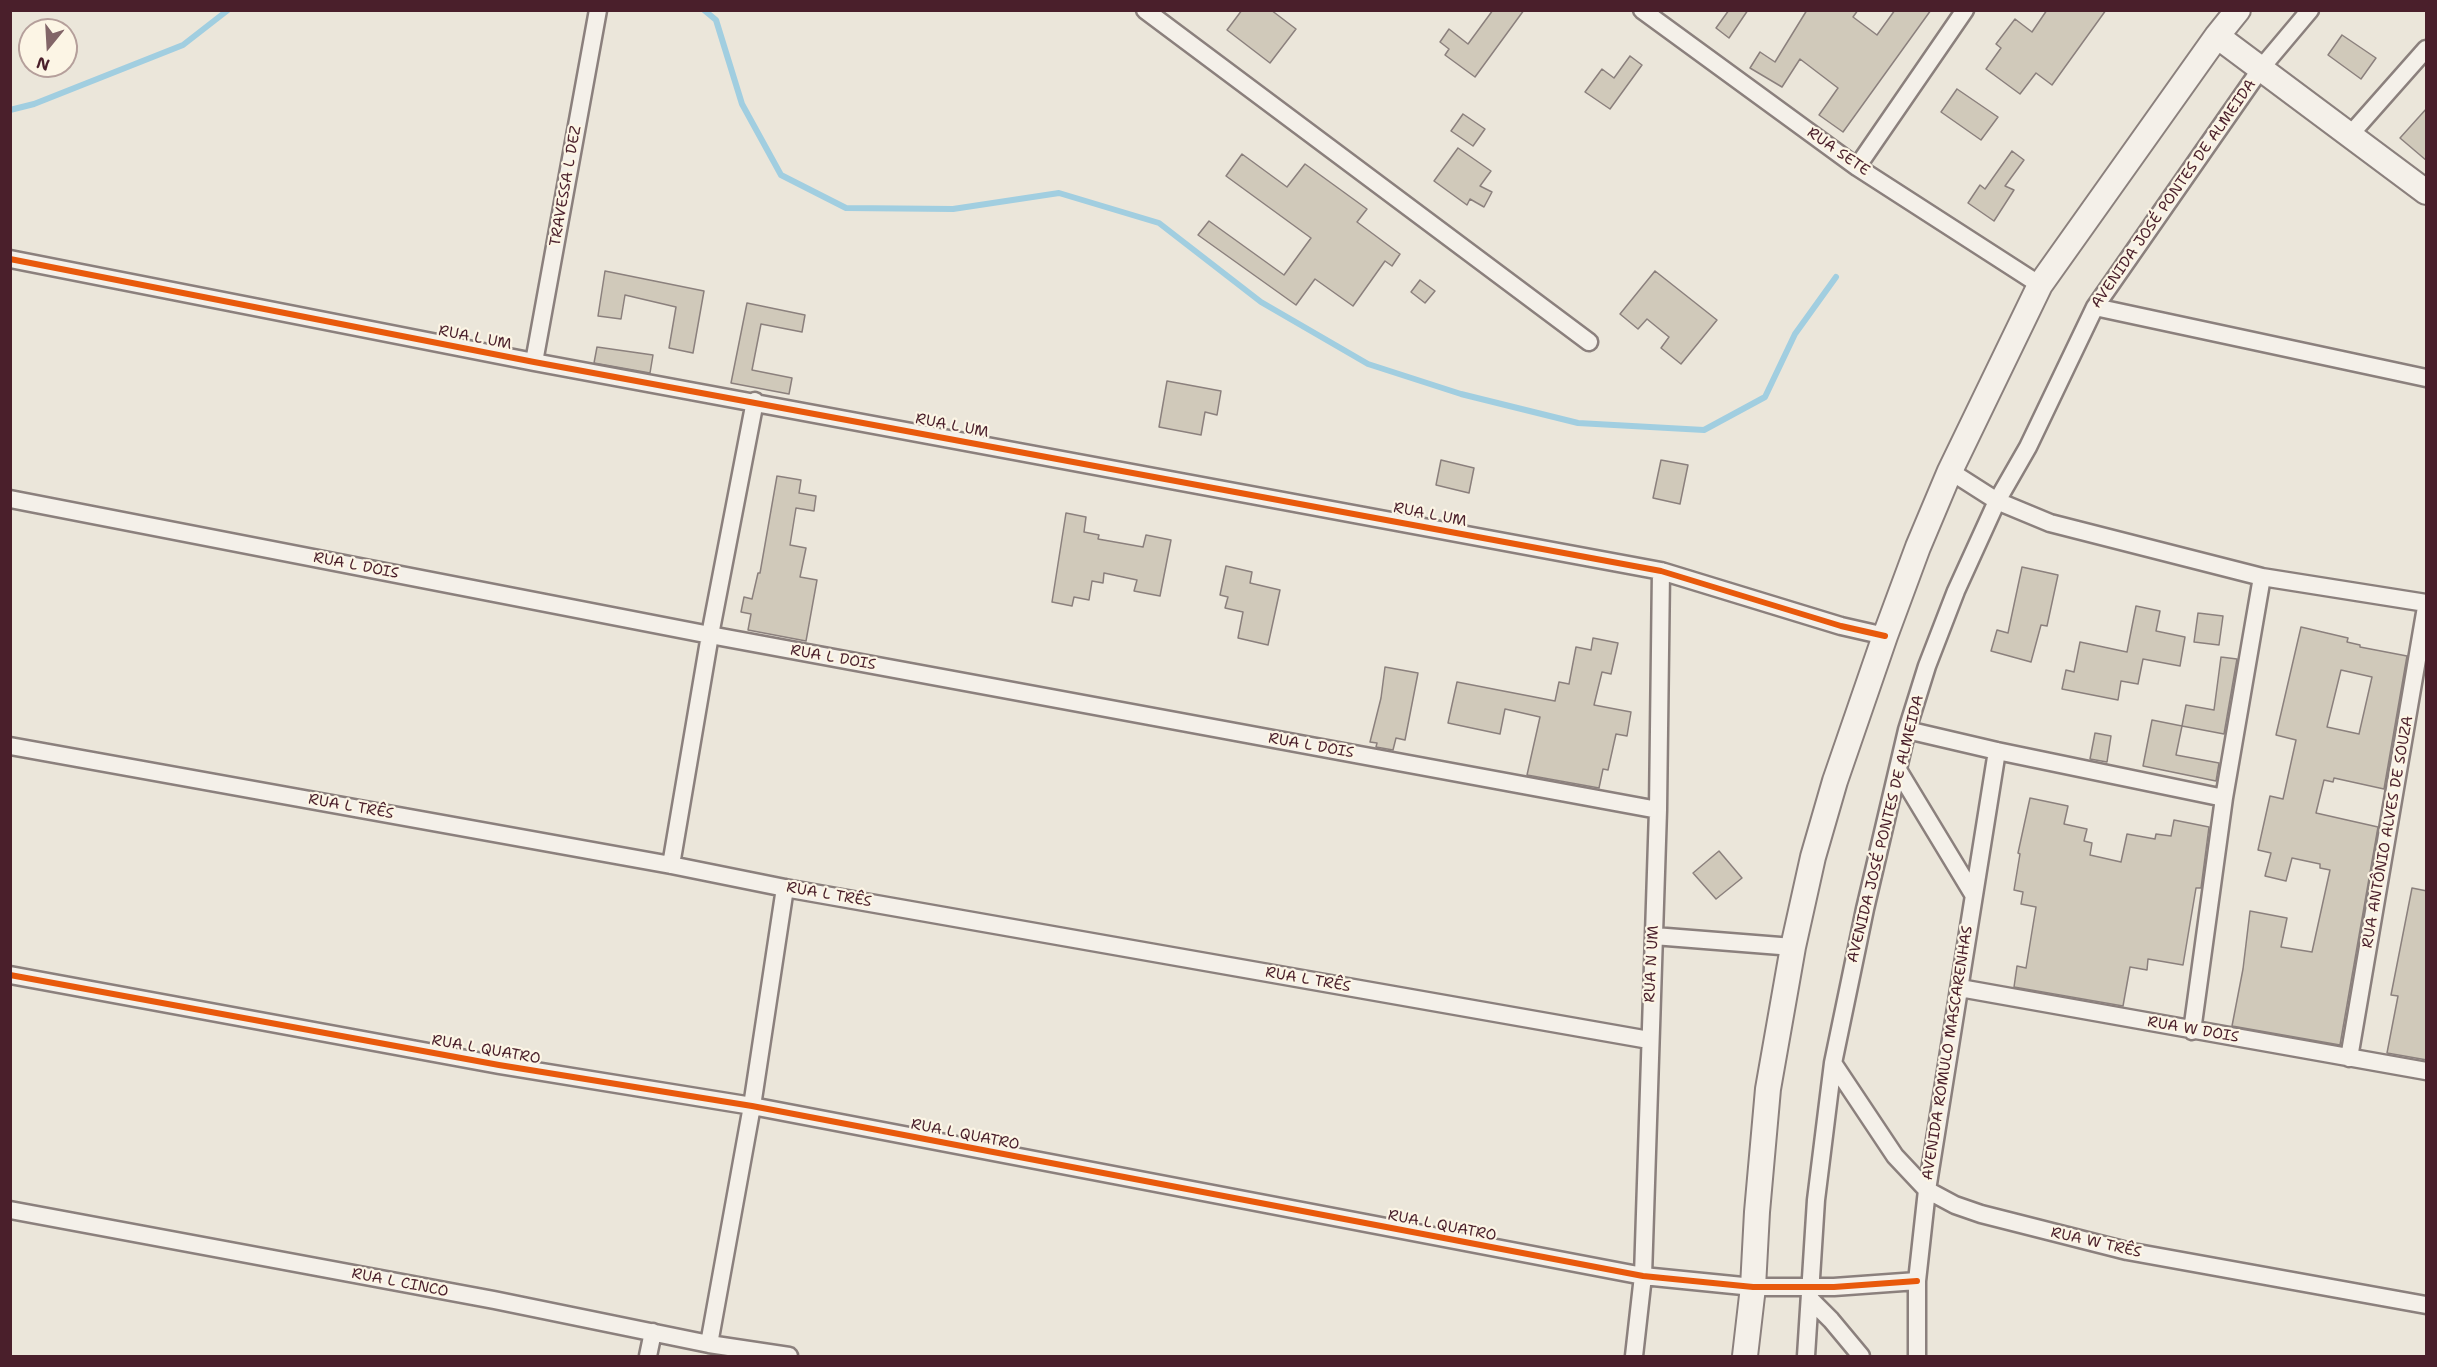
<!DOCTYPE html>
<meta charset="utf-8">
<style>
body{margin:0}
#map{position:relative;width:2437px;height:1367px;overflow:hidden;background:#ebe6da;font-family:"Shantell Sans",sans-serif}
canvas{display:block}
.frame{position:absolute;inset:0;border:12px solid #4a1f2b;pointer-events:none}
.north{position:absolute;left:18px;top:18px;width:60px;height:60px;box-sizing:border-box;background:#fcf5e5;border:2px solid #b59f9b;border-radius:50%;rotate:198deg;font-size:16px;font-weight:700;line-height:24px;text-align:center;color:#4a1f2b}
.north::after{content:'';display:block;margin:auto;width:21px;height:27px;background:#826568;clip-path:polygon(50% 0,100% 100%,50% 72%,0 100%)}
</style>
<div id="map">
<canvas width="2437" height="1367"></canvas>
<div class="frame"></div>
<div class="north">N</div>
</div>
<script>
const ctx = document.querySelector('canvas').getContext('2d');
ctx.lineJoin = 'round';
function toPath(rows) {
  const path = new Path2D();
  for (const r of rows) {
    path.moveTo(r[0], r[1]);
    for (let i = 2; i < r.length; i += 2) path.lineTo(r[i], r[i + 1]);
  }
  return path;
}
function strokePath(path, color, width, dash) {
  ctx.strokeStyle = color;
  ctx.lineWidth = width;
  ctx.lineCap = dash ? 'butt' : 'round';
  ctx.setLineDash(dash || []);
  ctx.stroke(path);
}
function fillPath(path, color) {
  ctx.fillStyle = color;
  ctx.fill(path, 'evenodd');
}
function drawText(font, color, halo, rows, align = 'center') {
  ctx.font = font + ' "Shantell Sans",sans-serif';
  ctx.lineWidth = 4.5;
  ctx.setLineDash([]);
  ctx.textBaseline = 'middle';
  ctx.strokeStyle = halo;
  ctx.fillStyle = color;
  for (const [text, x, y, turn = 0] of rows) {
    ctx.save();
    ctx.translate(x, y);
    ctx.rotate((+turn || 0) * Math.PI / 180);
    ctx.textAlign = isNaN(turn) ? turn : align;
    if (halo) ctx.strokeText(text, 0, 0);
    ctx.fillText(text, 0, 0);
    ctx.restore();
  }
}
strokePath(toPath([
 [704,10,716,20,742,104,781,175,846,208,953,209,1059,193,1159,223,1261,302,1368,364,1461,394,1578,423,1704,430,1765,397,1795,334,1836,277],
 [10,110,34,104,183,45,228,10]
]), '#a1cee0', 6);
const building = toPath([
 [1242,10,1271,10,1296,29,1270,63,1227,30,1242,10],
 [1493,10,1524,10,1475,77,1445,55,1449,49,1440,42,1449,29,1468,44,1493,10],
 [1729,10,1748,10,1729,38,1716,28,1729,10],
 [1807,10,1858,10,1853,17,1877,35,1895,10,1931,10,1843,132,1819,115,1838,88,1800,59,1782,87,1750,68,1760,52,1775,62,1807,10],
 [2047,10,2106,10,2052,85,2036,73,2020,94,1986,69,2001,48,1996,44,2015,19,2032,32,2047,10],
 [2342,35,2376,58,2361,79,2328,55,2342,35],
 [1630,56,1642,65,1610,109,1585,92,1602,69,1614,78,1630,56],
 [1957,89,1998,117,1981,140,1941,112,1957,89],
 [2427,108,2427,161,2400,138,2427,108],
 [1463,114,1485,129,1473,146,1451,131,1463,114],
 [1458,148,1491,171,1480,186,1492,192,1484,207,1470,199,1467,205,1434,181,1458,148],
 [2012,151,2024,160,2005,186,2014,190,1994,221,1968,203,1980,185,1985,189,2012,151],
 [1242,154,1287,187,1305,164,1367,209,1357,222,1400,254,1392,266,1385,261,1353,306,1315,279,1296,305,1198,235,1209,221,1284,275,1311,238,1226,176,1242,154],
 [605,271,704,291,693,353,669,348,676,307,625,295,621,319,598,316,605,271],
 [1655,271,1717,320,1681,364,1661,348,1669,337,1647,319,1638,329,1620,314,1655,271],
 [1420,280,1435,291,1425,303,1411,292,1420,280],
 [747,303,805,315,802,332,761,324,752,370,792,378,789,394,731,383,747,303],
 [597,347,653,355,650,373,594,363,597,347],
 [1167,381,1221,391,1217,415,1205,412,1201,435,1159,427,1167,381],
 [1441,460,1474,468,1469,493,1436,485,1441,460],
 [1661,460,1688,465,1680,504,1653,498,1661,460],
 [777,476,801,480,799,493,816,496,814,511,796,508,790,545,806,548,800,577,817,580,806,641,748,630,751,614,741,612,744,597,752,599,758,573,760,573,777,476],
 [1066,513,1086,517,1084,532,1099,535,1098,539,1143,547,1146,535,1171,540,1160,596,1134,591,1137,580,1104,573,1103,583,1092,581,1089,600,1074,597,1072,606,1052,602,1066,513],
 [1226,566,1252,572,1250,583,1280,590,1268,645,1238,638,1243,612,1225,608,1228,597,1220,595,1226,566],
 [2022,567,2058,575,2047,626,2041,625,2031,662,1991,651,1997,630,2008,633,2022,567],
 [2136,606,2160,611,2156,631,2185,637,2180,666,2143,659,2138,684,2121,681,2118,700,2062,689,2066,670,2074,672,2080,642,2127,652,2136,606],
 [2198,613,2223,616,2219,645,2194,642,2198,613],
 [2301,627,2348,638,2347,642,2360,645,2360,647,2407,656,2384,789,2334,778,2333,782,2324,780,2316,813,2378,827,2340,1045,2232,1026,2243,969,2250,911,2287,918,2281,947,2312,952,2330,870,2320,868,2320,864,2292,858,2286,881,2265,876,2271,853,2258,850,2270,796,2283,799,2296,740,2276,735,2301,627],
 [2341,670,2372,677,2359,734,2327,727,2341,670],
 [1593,638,1618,643,1611,674,1602,672,1594,705,1631,712,1627,736,1616,734,1608,770,1603,769,1599,788,1527,775,1540,717,1505,709,1500,734,1448,723,1457,682,1555,701,1559,682,1569,684,1576,647,1591,650,1593,638],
 [2221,657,2237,659,2224,734,2182,726,2186,705,2214,710,2221,657],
 [1385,667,1418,673,1405,740,1396,738,1393,750,1376,747,1377,743,1370,742,1381,698,1385,667],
 [2152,720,2182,726,2176,755,2219,763,2216,781,2143,766,2152,720],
 [2095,733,2111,736,2107,762,2090,759,2095,733],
 [2030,798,2068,806,2064,824,2087,829,2084,841,2092,843,2090,855,2121,862,2127,834,2155,839,2156,834,2171,836,2174,820,2209,827,2201,888,2196,888,2183,965,2148,959,2147,970,2130,967,2123,1006,2014,987,2017,966,2026,968,2036,907,2021,904,2023,892,2014,890,2020,854,2018,853,2030,798],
 [1719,851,1742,878,1716,899,1693,873,1719,851],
 [2412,888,2427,891,2427,1060,2387,1053,2398,996,2391,995,2412,888]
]);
fillPath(building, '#d0c9ba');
strokePath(building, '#8b807d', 1.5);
const street = toPath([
 [1145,10,1589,342],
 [1642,10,1857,167,2040,285],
 [2349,136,2426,49],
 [1857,167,1965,10],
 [10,259,534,362,1661,571,1841,626,1885,636],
 [2095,307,2426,378],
 [534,362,598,10],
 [1950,471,1997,501,2050,523,2262,577,2426,603],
 [10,499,710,635,1658,810],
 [1907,730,1997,751,2224,798],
 [10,746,671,865,785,888,1649,1040],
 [1898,770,1973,894],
 [671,865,710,635,755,401],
 [1654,936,1793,947],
 [10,975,499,1065,752,1106,1643,1276,1753,1287,1834,1287,1917,1281],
 [1960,988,2426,1071],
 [2192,1031,2224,798,2262,577],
 [2349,1058,2426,607],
 [1833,1063,1895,1156,1927,1190,1955,1205,1981,1214,2127,1251,2426,1305],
 [10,1210,494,1300,709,1344,789,1356],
 [1810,1299,1831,1320,1861,1356],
 [709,1344,752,1106,785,888],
 [648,1356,653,1332],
 [1634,1356,1643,1276,1658,810,1661,571],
 [1806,1356,1816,1200,1833,1063,1865,909,1907,730,1927,666,1956,591,1997,501,2028,447,2095,307,2262,67,2310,10],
 [1917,1356,1917,1281,1927,1190,1997,751]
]);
const secondary = toPath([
 [2217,36,2426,192],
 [1745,1356,1753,1287,1757,1212,1768,1089,1793,947,1813,857,1835,781,1885,636,1918,547,1950,471,2040,285,2217,36,2238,10]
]);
strokePath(street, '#8b807d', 21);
strokePath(secondary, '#8b807d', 28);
strokePath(street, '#f4f0e9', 16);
strokePath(secondary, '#f4f0e9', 24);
strokePath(toPath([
 [10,259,534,362,1661,571,1841,626,1885,636],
 [10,975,499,1065,752,1106,1643,1276,1753,1287,1834,1287,1917,1281]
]), '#e8590c', 6);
drawText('15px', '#4a1f2b', '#fcf5e5', [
 ["RUA SETE",1838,152,35],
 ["TRAVESSA L DEZ",566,186,-80],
 ["AVENIDA JOSÉ PONTES DE ALMEIDA",2174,194,-55],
 ["RUA L UM",475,338,11],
 ["RUA L UM",952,426,11],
 ["RUA L UM",1430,515,11],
 ["RUA L DOIS",356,566,11],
 ["RUA L DOIS",833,658,10],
 ["RUA L DOIS",1311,746,10],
 ["RUA L TRÊS",351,807,10],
 ["AVENIDA JOSÉ PONTES DE ALMEIDA",1886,829,-76],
 ["RUA ANTÔNIO ALVES DE SOUZA",2388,832,-80],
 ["RUA L TRÊS",829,895,10],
 ["RUA N UM",1652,964,-87],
 ["RUA L TRÊS",1308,980,10],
 ["RUA W DOIS",2193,1030,10],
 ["RUA L QUATRO",486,1050,10],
 ["AVENIDA ROMULO MASCARENHAS",1948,1053,-81],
 ["RUA L QUATRO",965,1135,11],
 ["RUA L QUATRO",1442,1226,11],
 ["RUA W TRÊS",2096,1243,13],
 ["RUA L CINCO",400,1283,11]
]);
</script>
